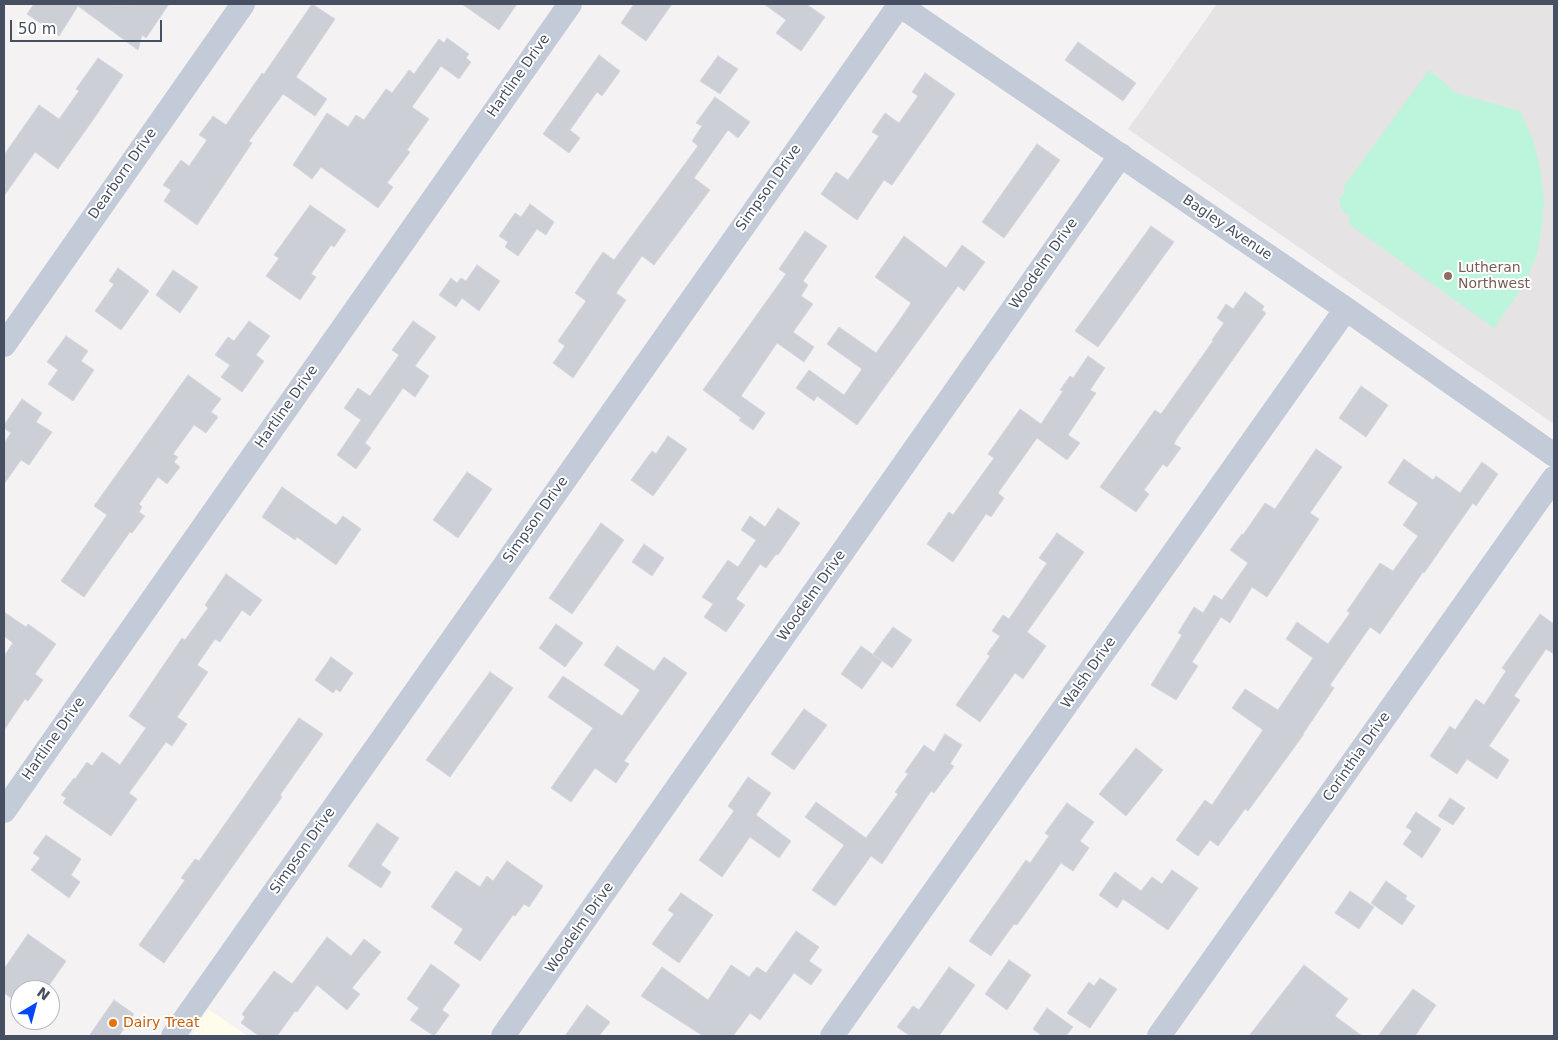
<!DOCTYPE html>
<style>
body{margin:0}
#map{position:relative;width:1558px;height:1040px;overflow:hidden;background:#f4f2f2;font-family:"DejaVu Sans",sans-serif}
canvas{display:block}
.frame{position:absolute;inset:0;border:5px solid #475062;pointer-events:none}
.north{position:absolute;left:10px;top:980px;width:50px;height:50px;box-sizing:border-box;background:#fff;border:1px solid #b5b9c0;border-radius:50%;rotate:37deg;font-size:14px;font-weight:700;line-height:20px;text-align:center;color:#475062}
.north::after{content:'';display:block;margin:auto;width:18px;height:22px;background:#0346fc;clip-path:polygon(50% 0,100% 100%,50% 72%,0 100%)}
.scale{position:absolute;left:10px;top:20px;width:152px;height:22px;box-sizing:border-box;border:2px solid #475062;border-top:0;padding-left:6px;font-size:15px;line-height:18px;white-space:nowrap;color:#475062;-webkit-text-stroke:4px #fff;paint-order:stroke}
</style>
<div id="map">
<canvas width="1558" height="1040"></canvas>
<div class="frame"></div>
<div class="north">N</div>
<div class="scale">50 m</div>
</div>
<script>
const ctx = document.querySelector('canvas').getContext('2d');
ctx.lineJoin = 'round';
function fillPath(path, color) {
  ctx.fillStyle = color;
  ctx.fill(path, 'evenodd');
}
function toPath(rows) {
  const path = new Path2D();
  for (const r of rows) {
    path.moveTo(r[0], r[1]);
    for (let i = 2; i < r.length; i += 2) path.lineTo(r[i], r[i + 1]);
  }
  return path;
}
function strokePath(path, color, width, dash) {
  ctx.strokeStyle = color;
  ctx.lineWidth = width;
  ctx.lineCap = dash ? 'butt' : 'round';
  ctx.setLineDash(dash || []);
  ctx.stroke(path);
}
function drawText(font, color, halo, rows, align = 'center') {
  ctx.font = font + ' "DejaVu Sans",sans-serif';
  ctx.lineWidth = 4;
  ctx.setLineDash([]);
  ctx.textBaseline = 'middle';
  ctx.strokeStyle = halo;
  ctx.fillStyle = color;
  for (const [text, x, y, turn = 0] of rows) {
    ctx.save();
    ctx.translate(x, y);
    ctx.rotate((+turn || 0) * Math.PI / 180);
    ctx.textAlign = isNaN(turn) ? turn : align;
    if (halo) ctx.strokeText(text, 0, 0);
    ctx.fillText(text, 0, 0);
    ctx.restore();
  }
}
fillPath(toPath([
 [208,1009,248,1036,191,1036]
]), '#fefceb');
fillPath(toPath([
 [1217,4,1554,4,1554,424,1128,129]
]), '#e5e3e3');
fillPath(toPath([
 [1429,70,1456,93,1520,111,1534,142,1541,172,1544,203,1542,226,1537,254,1528,276,1517,295,1494,328,1350,225,1348,215,1342,211,1339,198,1345,194,1344,186]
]), '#bcf5dc');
const building = toPath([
 [34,4,125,5,169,4,146,38,142,35,138,50,78,6,59,36,27,14,34,4],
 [312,4,335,19,296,77,327,99,315,116,283,94,249,141,252,143,197,225,164,201,171,190,163,185,181,160,189,166,207,140,199,135,213,116,226,125,262,73,264,74,312,4],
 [462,4,517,4,499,30,462,4],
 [634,4,672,4,646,41,621,23,634,4],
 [764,4,806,4,825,17,801,51,776,33,786,20,764,4],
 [447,38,469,54,466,58,471,62,459,79,441,66,412,107,429,119,407,150,410,152,387,183,393,187,378,208,321,167,312,179,293,165,327,113,348,127,356,115,364,120,386,89,392,93,409,70,414,74,439,39,444,43,447,38],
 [1078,42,1136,83,1123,101,1065,60,1078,42],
 [599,55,620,71,602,96,597,92,570,130,580,138,569,153,543,134,599,55],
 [718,56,738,69,720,94,700,81,718,56],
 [98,58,123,75,93,120,58,169,35,152,4,196,4,155,39,105,59,119,79,91,76,89,98,58],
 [925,73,955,94,892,185,884,180,857,220,821,194,836,172,848,180,879,136,872,132,885,113,899,123,918,96,912,92,925,73],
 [715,97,750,122,738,138,728,130,694,178,710,190,654,265,642,256,616,293,626,300,573,378,553,363,565,346,558,341,586,301,575,293,603,252,614,260,698,146,692,141,702,126,696,123,715,97],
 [1037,144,1060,160,1004,238,982,222,1037,144],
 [530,204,554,222,546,235,537,229,518,256,505,247,508,242,499,236,515,213,521,217,530,204],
 [310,205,346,230,334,247,331,245,311,274,316,277,300,300,266,276,279,258,274,255,310,205],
 [1151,226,1174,242,1098,347,1075,331,1151,226],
 [805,231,827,246,803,281,808,285,801,296,813,304,793,332,814,347,804,362,777,343,741,396,765,413,753,430,739,420,741,418,703,390,786,274,779,269,805,231],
 [904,236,946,268,962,245,985,262,964,291,958,286,857,425,817,396,814,401,796,388,809,370,844,395,862,369,827,344,839,327,876,353,899,321,911,303,875,277,904,236],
 [477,265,500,281,479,311,462,298,456,307,439,295,451,278,457,283,461,278,466,281,477,265],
 [118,268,149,291,121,330,95,311,114,284,109,281,118,268],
 [173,270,198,287,180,313,156,295,173,270],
 [1245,292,1264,306,1262,310,1266,313,1177,438,1174,444,1181,448,1167,467,1163,464,1144,490,1149,494,1136,512,1100,487,1155,410,1161,414,1213,341,1212,340,1224,323,1217,318,1226,304,1233,309,1245,292],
 [249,321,270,336,256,355,264,361,242,392,221,377,230,365,215,355,228,337,234,341,249,321],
 [413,321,436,337,415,366,429,376,415,397,403,388,365,443,371,448,356,469,337,455,361,420,344,408,358,388,370,396,399,355,392,350,413,321],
 [66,336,88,351,81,361,94,370,73,401,48,384,58,370,47,362,66,336],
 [1088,356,1105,368,1090,390,1096,393,1068,435,1080,443,1067,460,1037,438,998,493,1004,498,991,517,986,514,953,562,927,544,949,512,953,515,994,458,988,454,1020,409,1041,424,1063,391,1060,390,1070,376,1073,378,1088,356],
 [188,375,221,399,211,412,218,417,206,433,194,425,173,454,178,457,174,462,180,467,167,484,158,477,139,504,142,507,139,512,145,516,132,533,130,532,84,597,61,581,107,515,94,506,188,375],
 [1361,386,1388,405,1366,437,1339,418,1361,386],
 [22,399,42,413,36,422,52,432,29,465,21,460,4,484,4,443,11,433,4,428,4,425,22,399],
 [668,436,687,449,653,496,631,480,652,451,656,454,668,436],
 [1316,449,1342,467,1310,513,1319,519,1267,597,1252,587,1230,623,1221,617,1192,662,1198,666,1176,700,1151,685,1182,635,1178,633,1194,607,1203,613,1214,595,1222,600,1248,563,1230,550,1242,534,1243,535,1265,503,1275,509,1316,449],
 [1404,459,1433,480,1436,476,1460,493,1482,462,1498,474,1476,506,1473,503,1424,573,1423,572,1380,634,1370,627,1330,685,1334,688,1303,734,1304,734,1248,811,1245,809,1218,846,1210,840,1198,856,1176,840,1205,800,1212,805,1263,730,1232,708,1245,689,1278,710,1313,658,1286,639,1297,622,1328,644,1350,613,1347,611,1380,563,1393,571,1418,536,1403,525,1418,503,1388,483,1404,459],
 [467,472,492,489,458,538,433,520,467,472],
 [282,487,336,525,343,516,361,529,336,565,297,537,295,540,262,517,282,487],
 [778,508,800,523,778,555,776,554,766,568,760,564,736,599,745,605,726,632,704,617,713,604,702,597,728,560,738,567,756,540,741,530,750,516,765,527,778,508],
 [601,523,624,540,572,614,549,598,601,523],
 [1057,533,1084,552,1027,632,1046,646,1023,679,1015,673,980,722,956,705,990,656,987,654,1000,636,992,631,1003,615,1009,619,1047,563,1039,558,1057,533],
 [644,544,664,558,652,576,632,562,644,544],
 [226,574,262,600,250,616,242,610,220,642,215,639,197,665,208,672,177,717,187,724,172,746,166,742,129,793,137,799,111,836,63,803,66,798,61,795,74,778,75,779,87,762,92,766,102,752,120,765,146,728,129,716,182,638,185,640,208,608,205,605,226,574],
 [4,612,26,627,28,624,56,644,35,674,43,680,28,701,25,699,4,730,4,656,13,643,4,636,4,612],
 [1540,614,1554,624,1554,654,1546,649,1514,696,1520,700,1489,746,1509,760,1497,779,1467,759,1457,774,1430,756,1450,726,1455,730,1476,699,1484,705,1506,671,1502,668,1540,614],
 [556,624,583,643,565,667,539,648,556,624],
 [893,627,912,640,892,668,873,654,893,627],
 [617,646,654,671,664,657,687,673,624,761,629,764,616,783,595,768,571,802,551,788,593,728,548,697,563,676,622,716,640,690,604,665,617,646],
 [861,646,882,661,862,689,841,674,861,646],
 [331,657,353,673,340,692,336,689,333,693,315,680,331,657],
 [490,672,513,688,450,777,426,760,490,672],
 [804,709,827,725,794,770,771,754,804,709],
 [299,718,323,734,280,795,282,797,164,963,139,945,185,880,181,878,195,859,199,861,299,718],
 [945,734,962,745,950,764,954,766,934,793,931,791,882,864,871,856,835,906,812,890,844,845,805,817,816,802,866,838,898,794,895,792,908,774,905,772,924,745,934,752,945,734],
 [1136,748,1163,770,1126,816,1099,794,1136,748],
 [748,777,771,793,756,815,791,841,779,858,750,837,722,877,699,860,734,811,728,806,748,777],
 [1450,798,1465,808,1453,825,1438,816,1450,798],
 [1067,803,1094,822,1080,841,1089,848,1073,871,1061,863,1017,925,1014,924,991,956,969,941,1026,860,1030,863,1049,836,1045,833,1067,803],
 [1416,812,1441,829,1422,858,1403,844,1412,831,1406,827,1416,812],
 [377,823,399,838,381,865,391,872,381,888,348,866,377,823],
 [46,835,81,859,71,875,80,882,69,898,31,870,40,858,33,853,46,835],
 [507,861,543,886,529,907,524,904,515,916,513,915,480,961,454,943,463,929,431,907,456,871,480,887,487,876,493,881,507,861],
 [1172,870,1198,888,1168,930,1123,899,1117,908,1099,895,1115,872,1141,891,1152,877,1162,884,1172,870],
 [1386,881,1407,896,1405,899,1415,906,1402,925,1371,903,1386,881],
 [1350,891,1374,907,1359,929,1335,913,1350,891],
 [681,893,713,915,679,963,652,944,674,914,668,910,681,893],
 [796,931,819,947,809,961,822,970,811,985,794,973,760,1020,750,1013,733,1036,703,1036,641,996,662,967,708,1000,731,965,749,977,757,967,766,973,796,931],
 [28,934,66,961,46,990,20,990,20,1004,4,993,4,969,28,934],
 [327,937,351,956,364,939,381,952,352,988,360,994,347,1010,317,985,297,1012,295,1011,277,1036,259,1036,241,1023,245,1017,242,1014,274,971,292,984,327,937],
 [1009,960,1031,975,1007,1010,985,994,1009,960],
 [431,964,460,985,442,1010,449,1015,434,1036,410,1020,419,1008,407,999,431,964],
 [1304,965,1348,999,1335,1016,1362,1036,1249,1036,1304,965],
 [949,967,975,985,939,1036,910,1036,897,1027,913,1006,919,1010,949,967],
 [1100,978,1117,989,1090,1028,1067,1013,1089,982,1094,986,1100,978],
 [1413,989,1436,1005,1415,1036,1378,1036,1413,989],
 [114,1000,134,1014,119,1036,89,1036,114,1000],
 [587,1005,610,1022,599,1036,565,1036,587,1005],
 [1047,1008,1073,1027,1066,1036,1042,1036,1033,1029,1047,1008]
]);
fillPath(building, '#cdcfd7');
strokePath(building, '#d5d6de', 1);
strokePath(toPath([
 [898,4,1346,309,1554,455],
 [4,345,243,4],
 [4,811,570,4],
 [173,1036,900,4],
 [503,1036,1121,155],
 [832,1036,1346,309],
 [1159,1036,1554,478]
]), '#c4cbd8', 24);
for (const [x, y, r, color] of [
 [1448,276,5,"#8d6e63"],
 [113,1023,5,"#e8710a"]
]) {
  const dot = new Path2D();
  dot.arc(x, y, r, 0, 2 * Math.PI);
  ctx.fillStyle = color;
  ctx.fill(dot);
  strokePath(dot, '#fff', 2);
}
drawText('14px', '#475062', '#fff', [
 ["Hartline Drive",519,76,-55],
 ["Dearborn Drive",123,174,-55],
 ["Simpson Drive",769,188,-55],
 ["Bagley Avenue",1227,228,34],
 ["Woodelm Drive",1044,264,-55],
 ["Hartline Drive",287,407,-55],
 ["Simpson Drive",536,520,-55],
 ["Woodelm Drive",812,596,-55],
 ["Walsh Drive",1089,673,-55],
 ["Hartline Drive",54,739,-55],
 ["Corinthia Drive",1357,757,-55],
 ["Simpson Drive",303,851,-55],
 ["Woodelm Drive",580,928,-55]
]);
drawText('14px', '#785e54', '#fff', [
 ["Lutheran",1458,268],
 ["Northwest",1458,284]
], 'left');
drawText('14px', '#c56008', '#fff', [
 ["Dairy Treat",123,1023]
], 'left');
</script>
